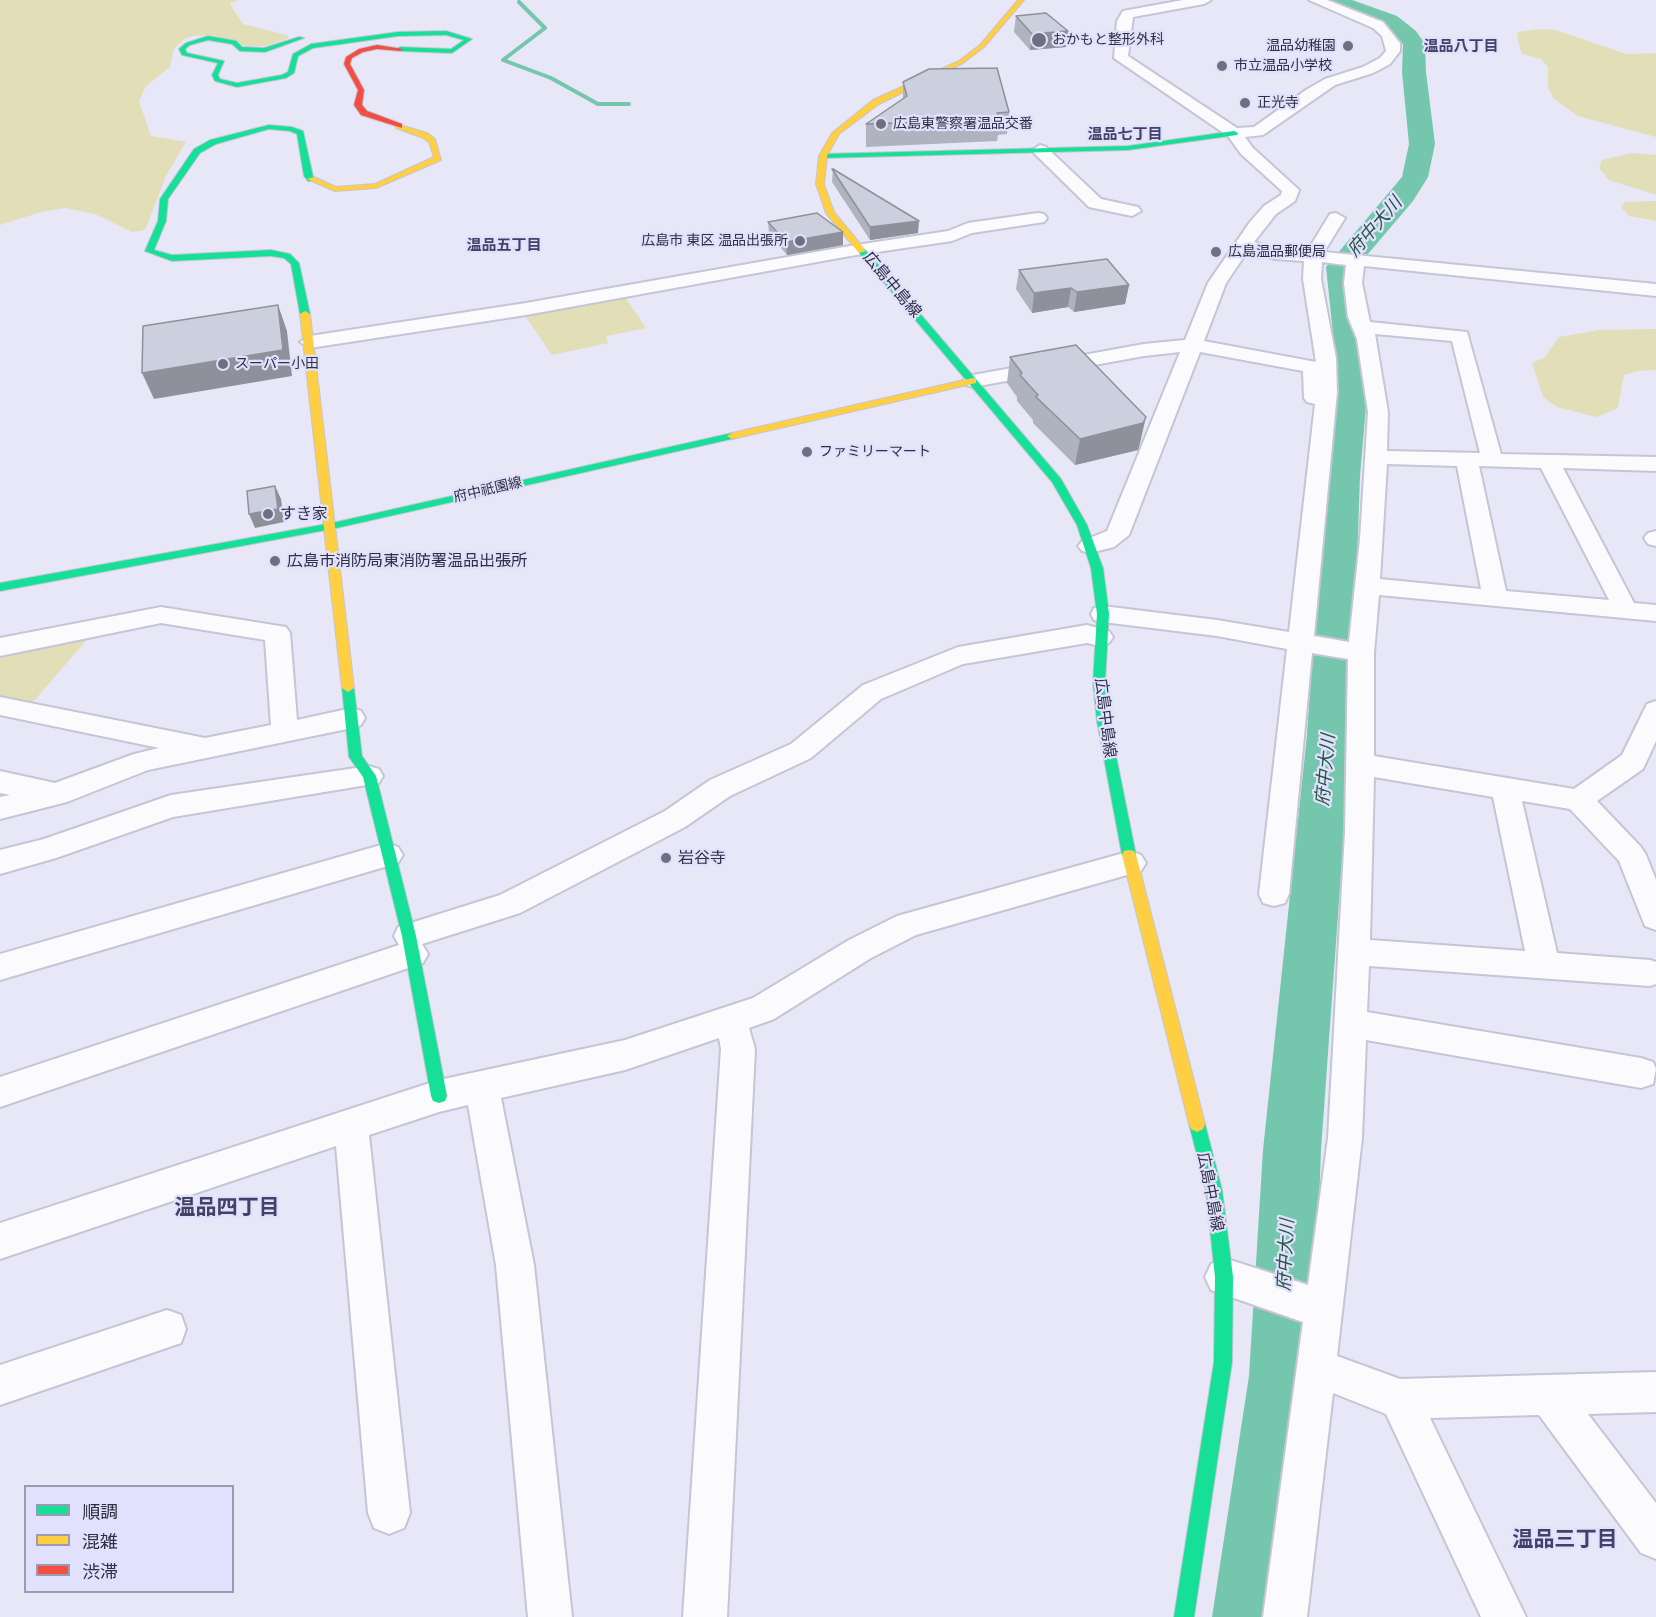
<!DOCTYPE html>
<meta charset="utf-8">
<style>
body{margin:0}
#map{position:relative;width:1656px;height:1617px;overflow:hidden;background:#e7e7f7;font-family:Rubik,"Noto Sans JP",sans-serif}
canvas{display:block}
.legend{position:absolute;left:24px;top:1485px;width:210px;height:108px;box-sizing:border-box;background:#e1e1fd;border:2px solid #9a9ab2;margin:0;padding:8px 10px;list-style:none;font-size:18px;color:#2f2f41}
.legend li{display:flex;align-items:center;gap:12px;height:30px}
.legend b{width:30px;border:2px solid #9a9ab2}
</style>
<div id="map">
<canvas width="1656" height="1617"></canvas>
<ul class="legend">
<li><b style="height:8px;background:#16e098"></b>順調</li>
<li><b style="height:8px;background:#ffcf43"></b>混雑</li>
<li><b style="height:8px;background:#f24e42"></b>渋滞</li>
</ul>
</div>
<script>
const ctx = document.querySelector('canvas').getContext('2d');
ctx.lineJoin = 'round';
function fillPath(path, color) {
  ctx.fillStyle = color;
  ctx.fill(path, 'evenodd');
}
function toPath(rows) {
  const path = new Path2D();
  for (const r of rows) {
    path.moveTo(r[0], r[1]);
    for (let i = 2; i < r.length; i += 2) path.lineTo(r[i], r[i + 1]);
  }
  return path;
}
function strokePath(path, color, width, dash) {
  ctx.strokeStyle = color;
  ctx.lineWidth = width;
  ctx.lineCap = dash ? 'butt' : 'round';
  ctx.setLineDash(dash || []);
  ctx.stroke(path);
}
function drawText(font, color, halo, rows, align = 'center') {
  ctx.font = font + ' Rubik,"Noto Sans JP",sans-serif';
  ctx.lineWidth = 4.5;
  ctx.setLineDash([]);
  ctx.textBaseline = 'middle';
  ctx.strokeStyle = halo;
  ctx.fillStyle = color;
  for (const [text, x, y, turn = 0] of rows) {
    ctx.save();
    ctx.translate(x, y);
    ctx.rotate((+turn || 0) * Math.PI / 180);
    ctx.textAlign = isNaN(turn) ? turn : align;
    if (halo) ctx.strokeText(text, 0, 0);
    ctx.fillText(text, 0, 0);
    ctx.restore();
  }
}
fillPath(toPath([
 [0,0,238,0,230,4,243,24,287,35,289,38,265,46,246,46,213,35,193,36,184,39,174,49,170,67,146,86,139,101,151,136,186,142,166,176,145,230,132,232,95,214,66,208,41,212,0,225],
 [1540,29,1556,30,1626,54,1656,53,1656,137,1578,116,1554,99,1548,88,1548,67,1541,59,1522,54,1519,45,1517,32],
 [1632,153,1656,155,1656,195,1609,180,1599,168,1602,160],
 [1656,201,1656,221,1629,216,1621,207,1625,202],
 [625,297,646,328,606,336,608,343,552,355,525,316],
 [1656,329,1656,370,1638,371,1624,375,1618,408,1597,417,1557,407,1543,397,1532,363,1544,358,1559,337,1599,330],
 [90,636,33,702,0,696,0,654]
]), '#e2deb8');
strokePath(toPath([
 [519,2,545,28,503,60,551,78,598,104,629,104]
]), '#74c7ad', 4);
fillPath(toPath([
 [1321,0,1352,0,1397,16,1416,31,1425,44,1426,72,1435,144,1428,177,1413,201,1356,268,1369,371,1360,476,1351,735,1321,1150,1313,1376,1284,1617,1212,1617,1249,1376,1263,1150,1307,735,1324,476,1337,371,1326,267,1402,177,1409,144,1402,72,1403,44,1381,26,1324,5,1321,0]
]), '#74c7ad');
const street = toPath([
 [1183,0,1211,0,1204,4,1133,17,1128,56,1237,128,1254,127,1306,90,1325,79,1363,67,1380,58,1386,51,1382,36,1373,28,1309,0,1327,0,1383,22,1400,43,1400,51,1390,64,1373,73,1335,85,1263,135,1245,137,1253,148,1299,190,1295,201,1276,214,1254,242,1276,249,1308,250,1330,214,1336,213,1345,218,1324,252,1656,284,1656,296,1364,266,1362,283,1370,322,1467,332,1501,454,1656,457,1656,471,1563,468,1634,603,1656,605,1656,621,1379,595,1374,653,1374,756,1574,789,1622,755,1647,704,1656,701,1656,741,1643,769,1597,801,1641,847,1646,855,1656,880,1656,930,1645,926,1619,861,1570,809,1522,801,1557,953,1650,960,1656,962,1656,984,1650,986,1369,966,1367,1012,1641,1058,1653,1062,1656,1069,1653,1084,1641,1088,1366,1040,1362,1138,1337,1356,1400,1379,1656,1372,1656,1412,1588,1414,1656,1503,1656,1559,1641,1553,1539,1415,1430,1418,1526,1617,1481,1617,1386,1414,1333,1393,1307,1617,1263,1617,1303,1322,1211,1290,1205,1277,1211,1264,1224,1258,1308,1285,1328,1138,1345,832,1348,659,1312,653,1289,894,1285,903,1274,906,1263,903,1259,894,1287,649,1217,636,1103,622,1094,620,1091,614,1094,608,1103,606,1217,620,1289,632,1315,404,1307,402,1304,398,1303,371,1200,352,1129,535,1114,547,1090,553,1082,551,1078,546,1082,541,1107,531,1180,352,1144,356,973,387,966,385,963,381,966,377,973,375,1144,344,1185,340,1208,283,1250,222,1264,206,1281,195,1282,191,1241,154,1228,136,1114,58,1117,21,1123,11,1183,0],
 [1247,252,1275,259,1304,261,1303,279,1316,362,1204,341,1226,283,1247,252],
 [1322,262,1346,265,1344,283,1348,317,1357,339,1368,412,1360,539,1349,642,1314,636,1337,392,1336,358,1321,279,1322,262],
 [1375,334,1452,341,1480,453,1387,451,1388,412,1375,334],
 [1387,464,1457,466,1481,589,1380,579,1387,464],
 [1479,466,1541,468,1609,600,1506,591,1479,466],
 [1374,777,1493,797,1525,951,1370,940,1374,777],
 [1040,145,1046,147,1101,199,1138,207,1141,211,1132,216,1089,207,1034,153,1032,150,1040,145],
 [1038,213,1044,214,1047,218,1044,222,972,233,952,241,850,256,526,315,310,348,300,342,310,336,526,303,850,246,948,231,968,223,1038,213],
 [1656,531,1656,546,1648,544,1644,538,1648,533,1656,531],
 [161,607,286,627,290,633,297,720,352,708,361,711,365,718,361,725,352,728,148,770,67,802,0,819,0,797,10,795,0,793,0,771,55,783,134,754,159,748,0,715,0,697,205,738,271,725,265,640,161,623,0,656,0,638,161,607],
 [1087,625,1109,631,1113,637,1109,643,1100,646,1087,643,963,664,881,699,811,758,730,796,685,827,520,913,422,944,428,954,423,963,0,1107,0,1077,399,945,394,936,398,927,500,895,665,811,710,780,791,744,863,685,958,647,1087,625],
 [369,766,379,769,383,776,379,783,173,817,56,858,0,874,0,850,44,839,171,795,369,766],
 [388,843,398,847,403,855,398,863,0,980,0,954,388,843],
 [1131,851,1141,855,1146,863,1141,871,916,935,871,958,774,1019,749,1028,755,1049,727,1617,683,1617,721,1049,719,1038,625,1070,501,1098,534,1265,572,1617,528,1617,496,1265,468,1105,439,1112,369,1135,410,1513,404,1528,389,1534,374,1528,368,1513,336,1146,0,1259,0,1223,439,1080,625,1040,753,998,849,940,897,916,1131,851],
 [167,1310,181,1315,186,1329,181,1343,0,1405,0,1365,167,1310]
]);
const fast = toPath([
 [446,31,472,39,452,53,400,51,397,49,400,47,451,49,464,40,446,35,398,36,313,48,298,56,294,73,286,78,237,87,215,81,212,75,218,63,182,55,179,49,186,43,208,36,236,41,242,47,264,48,299,37,304,38,265,52,240,51,232,44,208,40,190,45,185,49,187,53,224,61,218,75,220,79,237,83,282,75,288,72,293,54,311,44,398,32,446,31],
 [269,125,292,127,303,131,314,181,308,181,304,176,297,134,290,131,269,129,216,144,200,153,168,199,166,221,154,250,172,255,271,250,290,254,299,263,310,314,305,317,300,314,291,264,284,258,271,256,172,261,145,251,158,221,160,199,194,149,210,140,269,125],
 [1234,131,1238,133,1237,135,1128,150,823,158,819,156,823,154,1128,146,1234,131],
 [859,249,865,249,1061,479,1087,525,1103,568,1109,614,1105,683,1109,721,1136,855,1134,859,1129,860,1124,859,1122,855,1097,721,1093,683,1097,614,1091,568,1077,525,1052,482,859,253,859,249],
 [732,433,737,436,736,438,332,529,0,591,0,583,332,523,732,433],
 [348,684,354,688,362,756,376,776,416,936,447,1096,445,1101,439,1103,433,1101,431,1096,402,936,363,777,349,757,342,688,348,684],
 [1197,1116,1203,1119,1205,1124,1222,1190,1233,1277,1232,1362,1194,1617,1174,1617,1214,1362,1215,1277,1206,1190,1189,1124,1191,1119,1197,1116]
]);
const slow = toPath([
 [1018,0,1024,0,984,47,963,63,879,104,839,134,827,156,824,184,834,212,866,251,859,253,826,213,816,184,819,156,832,133,873,100,959,61,980,45,1018,0],
 [396,124,427,133,435,139,441,160,376,188,335,191,307,179,314,177,336,187,375,184,434,157,429,142,421,137,396,128,396,124],
 [305,311,310,314,354,688,348,692,342,688,300,314,305,311],
 [973,378,976,379,976,383,732,439,727,436,732,433,973,378],
 [1129,850,1134,851,1136,855,1205,1124,1203,1129,1197,1132,1191,1129,1189,1124,1122,855,1124,851,1129,850]
]);
const jam = toPath([
 [377,45,403,49,400,51,377,49,363,52,352,58,350,64,364,90,362,105,367,111,402,124,402,128,361,115,354,105,358,90,344,64,346,57,359,49,377,45]
]);
strokePath(street, '#c5c5d5', 4);
strokePath(fast, '#c5c5d5', 2);
strokePath(slow, '#c5c5d5', 2);
strokePath(jam, '#c5c5d5', 2);
fillPath(street, '#fbfbfe');
fillPath(fast, '#16e098');
fillPath(slow, '#ffcf43');
fillPath(jam, '#f24e42');
fillPath(toPath([
 [1016,16,1066,47,1030,50,1014,32],
 [903,82,1009,112,1007,134,998,135,997,141,866,147,866,124,903,99],
 [833,169,918,233,870,240,832,182],
 [768,222,843,232,843,245,787,255,769,234],
 [1019,270,1129,285,1125,304,1074,312,1068,307,1032,313,1016,289],
 [1010,357,1140,443,1138,450,1075,465,1033,423,1033,420,1017,401,1017,397,1007,383]
]), '#afb2bf');
fillPath(toPath([
 [1068,31,1066,47,1030,50,1032,34],
 [919,221,918,233,870,240,870,227],
 [843,232,843,245,787,255,786,242],
 [1129,285,1125,304,1074,312,1077,292],
 [1071,288,1068,307,1032,313,1034,293],
 [278,305,287,331,292,376,154,399,142,373],
 [1146,417,1140,443,1138,450,1075,465,1080,439],
 [275,486,281,499,284,522,255,528,249,514]
]), '#8e919b');
const building = toPath([
 [1046,13,1068,31,1032,34,1016,16,1046,13],
 [997,68,1009,112,997,113,1000,119,866,124,907,96,903,82,929,69,997,68],
 [832,169,833,169,919,221,870,227,832,169],
 [817,213,843,232,786,242,768,222,817,213],
 [1107,259,1129,285,1077,292,1071,288,1034,293,1019,270,1107,259],
 [278,305,283,350,142,373,143,326,278,305],
 [1076,345,1146,417,1143,423,1080,439,1036,397,1038,395,1020,375,1022,373,1010,357,1076,345],
 [275,486,278,509,249,514,247,491,275,486]
]);
fillPath(building, '#cbcfde');
strokePath(building, '#8e919b', 1.5);
for (const [x, y, r, color] of [
 [1039,40,8,"#6f6f81"],
 [1348,46,6,"#6f6f81"],
 [1222,66,6,"#6f6f81"],
 [1245,103,6,"#6f6f81"],
 [881,124,6,"#6f6f81"],
 [800,241,6,"#6f6f81"],
 [1216,252,6,"#6f6f81"],
 [223,364,6,"#6f6f81"],
 [807,452,6,"#6f6f81"],
 [268,514,6,"#6f6f81"],
 [275,561,6,"#6f6f81"],
 [666,858,6,"#6f6f81"]
]) {
  const dot = new Path2D();
  dot.arc(x, y, r, 0, 2 * Math.PI);
  ctx.fillStyle = color;
  ctx.fill(dot);
  strokePath(dot, '#e1e1fd', 2);
}
drawText('14px', '#2f2f41', '#e1e1fd', [
 ["おかもと整形外科",1052,40],
 ["温品幼稚園",1336,46,"right"],
 ["市立温品小学校",1234,66],
 ["正光寺",1257,103],
 ["広島東警察署温品交番",893,124],
 ["広島市 東区 温品出張所",788,241,"right"],
 ["広島温品郵便局",1228,252],
 ["スーパー小田",235,364],
 ["ファミリーマート",819,452]
], 'left');
drawText('14px', '#2f2f41', '#e1e1fd', [
 ["府中祇園線",488,490,-13]
]);
drawText('bold 15px', '#424166', '#e1e1fd', [
 ["温品八丁目",1461,47],
 ["温品七丁目",1125,135],
 ["温品五丁目",504,246]
]);
drawText('16px', '#2f2f41', '#e1e1fd', [
 ["広島中島線",892,285,50],
 ["広島中島線",1105,718,83],
 ["広島中島線",1210,1192,79]
]);
drawText('16px', '#2f2f41', '#e1e1fd', [
 ["すき家",280,514],
 ["広島市消防局東消防署温品出張所",287,561],
 ["岩谷寺",678,858]
], 'left');
drawText('italic 18px', '#275643', '#e1e1fd', [
 ["府中大川",1375,227,-49],
 ["府中大川",1326,770,-85],
 ["府中大川",1286,1255,-87]
]);
drawText('bold 21px', '#424166', '#e1e1fd', [
 ["温品四丁目",227,1208],
 ["温品三丁目",1565,1540]
]);
</script>
